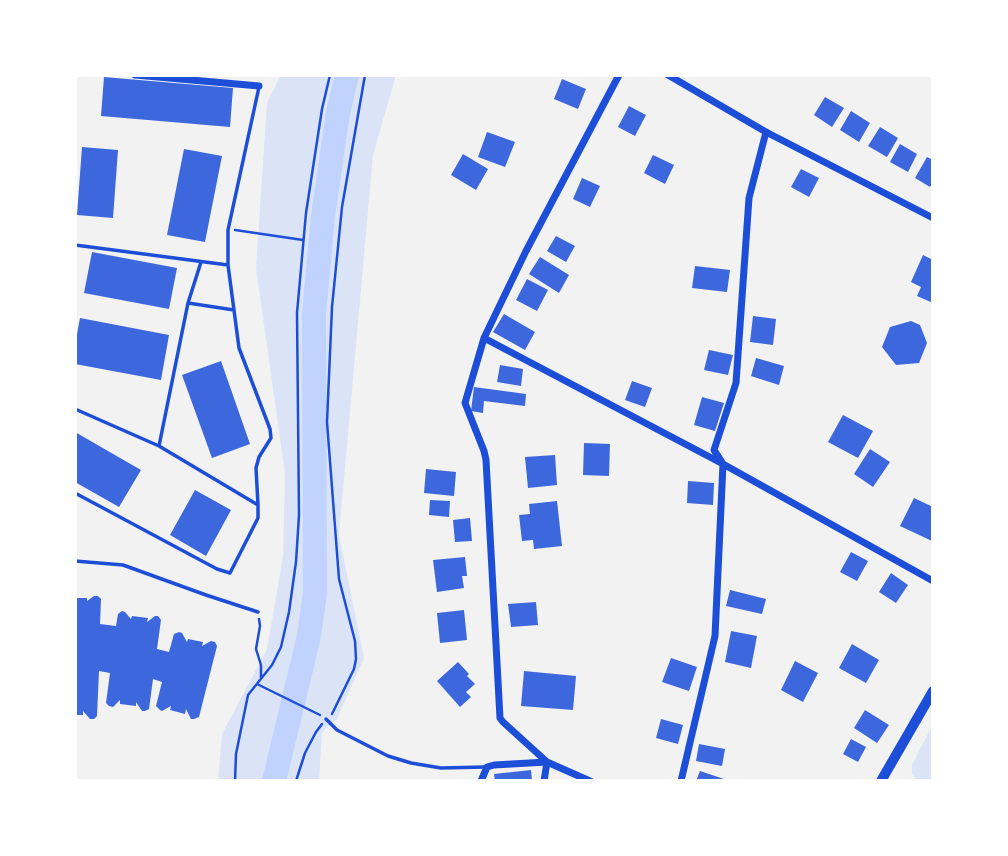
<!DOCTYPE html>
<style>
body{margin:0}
#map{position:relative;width:1008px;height:856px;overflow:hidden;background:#f2f2f2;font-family:"Noto Sans",sans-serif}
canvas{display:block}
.frame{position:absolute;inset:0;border:77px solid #fff;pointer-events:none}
</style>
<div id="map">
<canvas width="1008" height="856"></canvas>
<div class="frame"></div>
</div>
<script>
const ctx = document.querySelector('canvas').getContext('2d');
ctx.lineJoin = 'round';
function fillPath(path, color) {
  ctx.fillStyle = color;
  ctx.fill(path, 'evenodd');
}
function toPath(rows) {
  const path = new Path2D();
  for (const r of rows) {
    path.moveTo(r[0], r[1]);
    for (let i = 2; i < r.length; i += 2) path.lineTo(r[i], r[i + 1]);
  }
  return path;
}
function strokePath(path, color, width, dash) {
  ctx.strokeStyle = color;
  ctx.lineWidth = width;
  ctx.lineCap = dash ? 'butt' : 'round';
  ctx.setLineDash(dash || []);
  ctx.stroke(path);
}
fillPath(toPath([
 [281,75,396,75,373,155,339,535,364,658,337,719,322,732,319,781,218,781,222,734,267,649,283,556,285,474,256,268,267,103],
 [933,724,933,781,917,781,912,774,912,765]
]), '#dbe4f7');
strokePath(toPath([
 [274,781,309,636,315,593,314,314,323,216,338,113,347,75]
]), '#bfd3fe', 24);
fillPath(toPath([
 [104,77,233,88,230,127,101,116],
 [562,79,586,89,578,109,554,99],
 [825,97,844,108,832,127,814,115],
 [629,106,646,115,635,136,618,127],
 [851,111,870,123,859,142,840,130],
 [880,127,898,138,887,157,868,146],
 [487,132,515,142,505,167,478,157],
 [900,144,917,154,908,172,890,162],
 [82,147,118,150,113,218,77,215],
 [184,149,222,156,205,242,167,235],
 [463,154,488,169,476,190,451,175],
 [653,155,674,165,665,184,644,173],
 [927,157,933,160,933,182,930,187,915,178],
 [801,169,819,178,809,197,791,187],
 [582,178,600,186,590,207,573,199],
 [556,236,575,246,566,262,547,251],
 [92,252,177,268,169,309,84,293],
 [923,255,933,260,933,303,917,296,921,287,911,282],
 [540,257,569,275,559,293,529,274],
 [695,266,730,270,727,292,692,288],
 [527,279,548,290,537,311,516,300],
 [504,314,535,332,525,350,493,332],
 [753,316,776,319,773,345,750,342],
 [80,318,169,335,161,380,75,364,75,345],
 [911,321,920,325,927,343,919,363,896,365,882,347,890,327],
 [709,350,733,355,728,375,704,370],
 [756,358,784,366,779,385,751,376],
 [221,361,250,444,212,458,182,375],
 [500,365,523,369,521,386,497,382],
 [632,381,652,388,645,407,625,400],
 [474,387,526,394,525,406,484,401,483,413,471,411],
 [702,397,724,403,715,431,694,425],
 [843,415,873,431,858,458,828,442],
 [75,432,141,470,119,507,75,482],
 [584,443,610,444,609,476,583,475],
 [870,449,890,462,873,487,854,474],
 [555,455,557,485,528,488,525,457],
 [426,469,456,472,454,496,424,493],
 [688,481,714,483,713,505,687,503],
 [195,490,231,510,206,556,170,535],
 [914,498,933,507,932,541,900,526],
 [430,500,450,501,449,517,429,515],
 [557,501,562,546,534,549,533,540,522,541,519,515,530,514,529,504],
 [470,518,472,541,455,542,453,520],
 [851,552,868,561,857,581,840,572],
 [465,557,467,576,462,576,464,588,437,592,433,560],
 [891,573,908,585,896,603,879,592],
 [730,590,766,599,762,614,726,606],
 [94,596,98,596,101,599,100,624,116,626,118,614,122,611,125,612,131,619,132,616,148,618,147,622,155,616,158,616,161,620,157,649,169,652,174,634,179,632,182,633,187,642,188,639,203,642,202,646,211,641,215,642,217,646,199,717,194,719,191,719,186,709,185,714,170,710,171,706,162,711,160,710,156,706,162,682,153,679,149,709,145,711,142,711,136,702,136,706,120,704,120,700,113,707,109,706,106,703,110,673,99,671,97,716,94,719,90,719,83,711,83,715,75,715,75,598,87,598,87,601],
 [536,602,538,625,511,627,508,604],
 [464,610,467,640,440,643,437,613],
 [731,631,757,636,751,668,725,662],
 [852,644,879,660,866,683,839,668],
 [671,658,697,667,689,691,662,682],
 [795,661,818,673,803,702,781,690],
 [458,662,469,674,467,676,475,684,466,692,471,697,460,707,437,681],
 [524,671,576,676,573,710,521,706],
 [865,710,889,725,877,743,854,728],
 [661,719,683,725,678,744,656,738],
 [851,739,866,747,858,762,843,754],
 [699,744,725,749,722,766,696,761],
 [531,770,532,781,495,781,494,774],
 [700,771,727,780,727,781,696,781]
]), '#3d67dc');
strokePath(toPath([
 [235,230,303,240],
 [259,619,260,626,256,649,261,665,261,678],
 [257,684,320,715],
 [332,714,354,669,356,659,355,641,339,579,327,422,332,307,342,207,365,75],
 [235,781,236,754,248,695,272,665,281,647,289,612,296,562,299,515,297,313,306,213,322,109,330,75],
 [296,781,305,753,316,732,322,724]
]), '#1d4ed8', 2.5);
strokePath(toPath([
 [75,245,228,265],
 [188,303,234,310],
 [75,409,159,446,258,505,258,518,230,573,217,569,75,493],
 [159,446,188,303,201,262],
 [258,505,256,468,259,457,271,438,270,429,239,348,228,265,228,230,259,87],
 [75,561,123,565,206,595,258,612],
 [326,719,337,730,388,756,411,763,441,768,485,767]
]), '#1d4ed8', 3.5);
strokePath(toPath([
 [135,75,259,86],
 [668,75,766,132,933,218],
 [484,338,723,464,933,581],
 [481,781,487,767,494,765,547,762],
 [544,781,547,762],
 [590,781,547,762,503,722,500,718,486,460,484,451,465,403,484,338,526,251,619,75],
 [681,781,715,636,723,464,714,450,736,383,749,198,766,132]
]), '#1d4ed8', 7);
strokePath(toPath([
 [881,781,933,691]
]), '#1d4ed8', 10);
</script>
